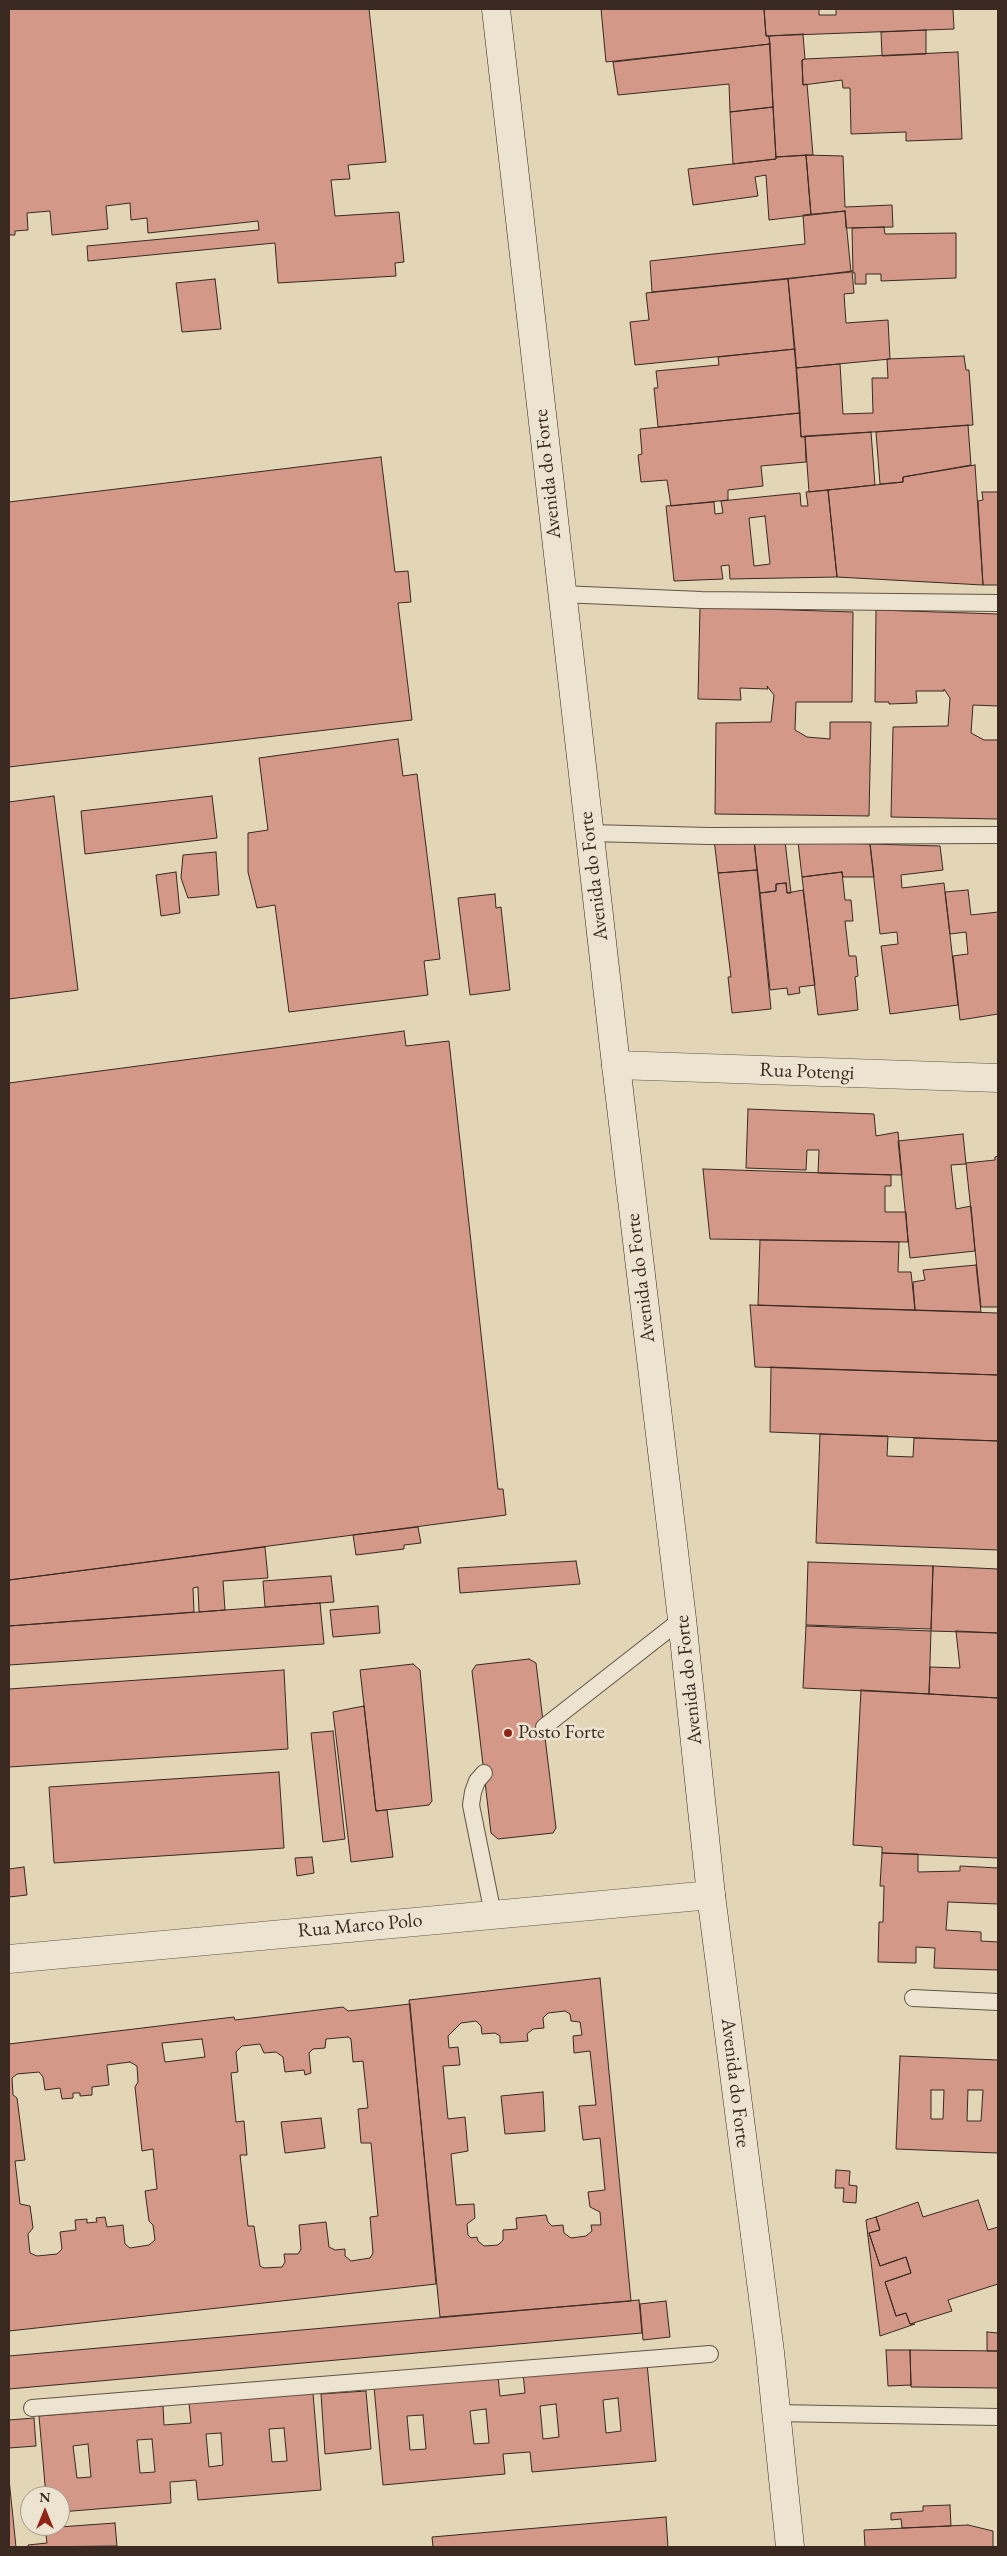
<!DOCTYPE html>
<style>
body{margin:0}
#map{position:relative;width:1007px;height:2556px;overflow:hidden;background:#e2d6b6;font-family:"EB Garamond",serif}
canvas{display:block}
.frame{position:absolute;inset:0;border:10px solid #392921;pointer-events:none}
.north{position:absolute;left:20px;top:2486px;width:50px;height:50px;box-sizing:border-box;background:#ece4d0;border:1px solid #a4998a;border-radius:50%;rotate:0deg;font-size:14px;font-weight:700;line-height:20px;text-align:center;color:#392921}
.north::after{content:'';display:block;margin:auto;width:18px;height:22px;background:#8f2418;clip-path:polygon(50% 0,100% 100%,50% 72%,0 100%)}
</style>
<div id="map">
<canvas width="1007" height="2556"></canvas>
<div class="frame"></div>
<div class="north">N</div>
</div>
<script>
const ctx = document.querySelector('canvas').getContext('2d');
ctx.lineJoin = 'round';
function fillPath(path, color) {
  ctx.fillStyle = color;
  ctx.fill(path, 'evenodd');
}
function toPath(rows) {
  const path = new Path2D();
  for (const r of rows) {
    path.moveTo(r[0], r[1]);
    for (let i = 2; i < r.length; i += 2) path.lineTo(r[i], r[i + 1]);
  }
  return path;
}
function strokePath(path, color, width, dash) {
  ctx.strokeStyle = color;
  ctx.lineWidth = width;
  ctx.lineCap = dash ? 'butt' : 'round';
  ctx.setLineDash(dash || []);
  ctx.stroke(path);
}
function drawText(font, color, halo, rows, align = 'center') {
  ctx.font = font + ' "EB Garamond",serif';
  ctx.lineWidth = 5;
  ctx.setLineDash([]);
  ctx.textBaseline = 'middle';
  ctx.strokeStyle = halo;
  ctx.fillStyle = color;
  for (const [text, x, y, turn = 0] of rows) {
    ctx.save();
    ctx.translate(x, y);
    ctx.rotate((+turn || 0) * Math.PI / 180);
    ctx.textAlign = isNaN(turn) ? turn : align;
    if (halo) ctx.strokeText(text, 0, 0);
    ctx.fillText(text, 0, 0);
    ctx.restore();
  }
}
const building = toPath([
 [9,9,369,9,386,162,348,165,350,179,331,180,335,216,399,212,404,262,395,263,396,276,278,283,275,243,88,261,87,246,259,230,258,221,148,233,147,218,131,220,130,203,106,206,108,229,52,235,50,211,27,213,28,230,15,231,15,235,9,235,9,9],
 [601,9,764,9,766,36,769,36,770,44,606,62,601,9],
 [764,9,819,9,819,15,836,15,836,9,953,9,954,29,766,36,764,9],
 [926,30,926,54,882,56,881,32,926,30],
 [803,34,805,59,802,60,803,85,807,84,813,155,776,157,769,36,803,34],
 [770,44,773,107,730,112,729,84,618,95,613,62,770,44],
 [958,52,962,139,906,141,906,132,851,134,850,88,843,88,842,80,803,85,802,60,805,59,958,52],
 [773,107,776,159,733,164,730,112,773,107],
 [806,155,843,156,845,207,892,205,893,227,846,228,845,211,811,215,806,155],
 [806,155,811,215,769,220,766,175,755,177,758,196,693,205,688,169,776,159,776,157,806,155],
 [845,211,851,272,652,292,650,261,805,244,803,215,845,211],
 [884,227,885,234,956,233,956,278,881,281,881,274,866,274,866,284,855,284,855,273,853,273,852,228,884,227],
 [852,271,854,293,844,294,846,323,888,320,890,359,796,368,788,279,852,271],
 [215,279,221,329,182,332,176,283,215,279],
 [788,279,795,349,635,365,630,322,649,320,646,293,788,279],
 [795,349,800,413,658,427,654,388,658,388,656,371,719,365,718,357,795,349],
 [964,356,966,370,969,370,973,425,801,437,796,368,840,364,843,414,873,413,872,378,888,378,887,359,964,356],
 [800,413,801,437,805,436,806,462,761,466,763,486,728,490,728,500,671,506,667,480,641,482,638,455,642,454,640,429,800,413],
 [968,425,971,465,903,477,903,482,880,484,876,432,968,425],
 [871,432,875,485,809,492,805,436,871,432],
 [381,457,395,572,408,571,411,602,398,603,412,720,9,767,9,502,381,457],
 [975,465,983,585,837,577,828,490,903,482,903,477,975,465],
 [828,490,837,577,730,579,729,565,721,566,723,579,674,581,666,506,714,502,715,514,723,513,721,501,800,493,801,506,808,506,806,492,828,490],
 [765,516,770,564,754,566,749,518,765,516],
 [982,492,998,492,998,585,983,585,978,501,983,500,982,492],
 [700,607,853,612,852,702,796,702,795,730,807,737,830,739,830,722,871,722,869,816,715,814,716,723,771,722,774,695,767,686,768,689,740,688,741,700,698,699,700,607],
 [876,610,998,614,998,706,973,705,971,733,984,740,998,740,998,819,891,817,893,727,948,726,950,698,944,689,944,691,916,691,917,703,889,704,889,702,875,702,876,610],
 [398,739,403,776,417,774,440,959,424,961,428,995,289,1012,275,905,257,908,248,872,248,833,268,830,259,758,398,739],
 [54,796,78,990,9,999,9,802,54,796],
 [212,796,217,838,85,854,81,811,212,796],
 [714,839,754,840,757,870,718,873,714,839],
 [754,840,785,841,791,893,787,893,786,883,776,884,776,891,760,893,754,840],
 [798,842,870,844,874,877,843,877,842,872,802,877,798,842],
 [870,844,940,846,943,870,901,875,902,888,944,883,958,1005,890,1014,881,946,898,944,897,932,880,934,870,844],
 [216,852,219,895,188,898,181,878,183,855,216,852],
 [757,870,771,1009,732,1013,728,977,731,977,718,873,757,870],
 [176,872,180,913,161,916,156,875,176,872],
 [842,872,845,900,851,900,853,921,845,921,849,956,856,956,858,976,855,977,858,1010,818,1015,802,877,842,872],
 [786,883,787,893,803,890,815,985,799,987,800,993,788,995,787,988,770,990,760,893,776,891,776,884,786,883],
 [968,890,971,915,998,912,998,1014,960,1020,953,956,968,954,966,932,950,934,945,892,968,890],
 [495,894,496,908,501,907,510,990,470,995,458,898,495,894],
 [404,1031,406,1046,449,1041,498,1489,503,1489,506,1515,9,1580,9,1083,404,1031],
 [748,1109,874,1114,876,1136,898,1132,902,1175,818,1173,819,1150,807,1150,806,1170,746,1168,748,1109],
 [963,1134,966,1164,951,1165,956,1209,971,1206,975,1251,910,1258,898,1141,963,1134],
 [998,1156,998,1307,981,1307,966,1163,995,1160,995,1157,998,1156],
 [703,1169,891,1175,891,1186,885,1186,885,1212,906,1212,908,1242,710,1239,703,1169],
 [760,1240,899,1242,898,1272,911,1272,915,1310,758,1305,760,1240],
 [976,1265,981,1312,915,1310,913,1282,925,1280,923,1270,976,1265],
 [750,1305,998,1313,998,1375,755,1367,750,1305],
 [771,1367,998,1375,998,1441,770,1432,771,1367],
 [820,1434,888,1436,887,1456,913,1457,914,1438,998,1441,998,1550,816,1543,820,1434],
 [418,1527,421,1543,404,1545,404,1549,356,1555,353,1535,418,1527],
 [265,1547,268,1578,223,1581,225,1610,199,1612,198,1587,193,1588,194,1612,9,1626,9,1580,265,1547],
 [576,1561,580,1584,460,1593,458,1568,576,1561],
 [808,1562,933,1566,931,1629,806,1625,808,1562],
 [933,1566,998,1569,998,1633,931,1631,933,1566],
 [331,1576,334,1602,265,1607,263,1581,331,1576],
 [320,1603,324,1644,9,1665,9,1626,320,1603],
 [378,1606,380,1633,333,1637,330,1610,378,1606],
 [806,1626,931,1631,929,1694,803,1688,806,1626],
 [956,1631,998,1633,998,1698,929,1694,930,1667,960,1668,956,1631],
 [529,1659,536,1663,556,1828,553,1833,498,1839,491,1833,472,1671,476,1665,529,1659],
 [413,1664,420,1670,432,1801,429,1805,376,1811,360,1670,413,1664],
 [284,1670,288,1749,9,1767,9,1689,284,1670],
 [861,1690,998,1698,998,1858,882,1853,882,1847,853,1845,861,1690],
 [364,1706,376,1811,387,1810,393,1857,351,1862,333,1712,364,1706],
 [333,1731,345,1839,323,1842,311,1733,333,1731],
 [279,1772,284,1848,54,1863,49,1787,279,1772],
 [882,1853,918,1854,918,1872,960,1871,960,1866,998,1868,998,1970,934,1968,935,1948,916,1947,916,1963,878,1962,879,1922,883,1922,884,1886,880,1886,882,1853],
 [312,1857,314,1873,297,1876,295,1858,312,1857],
 [24,1867,27,1895,9,1897,9,1869,24,1867],
 [948,1902,998,1904,998,1942,981,1941,981,1932,946,1930,948,1902],
 [600,1978,631,2301,440,2317,409,2000,600,1978],
 [410,2004,436,2284,9,2331,9,2044,234,2017,235,2020,343,2007,348,2011,410,2004],
 [202,2039,205,2057,165,2062,162,2043,202,2039],
 [565,2011,570,2014,571,2021,580,2022,582,2035,573,2036,574,2053,590,2051,596,2105,579,2106,583,2140,600,2138,605,2190,588,2192,590,2207,600,2212,601,2225,591,2225,592,2231,586,2236,571,2238,564,2233,563,2225,552,2226,548,2222,546,2215,516,2218,517,2229,503,2230,503,2240,498,2245,484,2246,478,2241,477,2237,471,2238,468,2235,467,2224,475,2218,474,2204,456,2205,451,2154,468,2151,465,2117,448,2119,443,2066,460,2065,458,2047,449,2048,448,2036,461,2023,476,2021,481,2026,482,2034,495,2033,500,2036,500,2043,528,2041,527,2034,533,2029,544,2028,543,2018,548,2013,565,2011],
 [348,2037,351,2039,353,2062,363,2061,368,2108,358,2109,361,2143,371,2143,378,2216,370,2217,373,2253,370,2258,351,2261,345,2256,345,2249,335,2250,329,2247,326,2222,299,2225,301,2249,298,2254,284,2254,285,2262,282,2267,264,2268,260,2266,254,2226,248,2226,240,2155,247,2155,244,2121,236,2122,231,2073,238,2072,236,2052,242,2046,260,2044,264,2053,276,2052,283,2057,285,2072,304,2070,305,2075,311,2073,309,2053,313,2049,325,2048,326,2039,348,2037],
 [900,2056,998,2060,998,2153,896,2149,900,2056],
 [931,2090,944,2090,943,2119,931,2119,931,2090],
 [968,2090,983,2090,981,2121,967,2121,968,2090],
 [130,2062,137,2066,138,2082,135,2087,142,2151,153,2149,157,2189,145,2191,149,2221,153,2225,155,2240,149,2245,130,2248,125,2244,123,2225,107,2227,105,2217,96,2218,97,2222,87,2223,87,2219,75,2220,76,2230,60,2232,62,2249,57,2254,37,2256,30,2253,28,2234,33,2228,30,2206,20,2204,15,2161,25,2160,17,2098,13,2095,12,2078,17,2074,39,2072,43,2077,45,2090,60,2088,62,2099,73,2098,73,2093,80,2093,80,2096,92,2095,92,2087,109,2085,107,2065,130,2062],
 [543,2092,545,2131,505,2134,501,2096,543,2092],
 [321,2118,325,2148,285,2153,281,2122,321,2118],
 [836,2170,850,2171,849,2185,857,2186,856,2203,843,2202,844,2188,835,2188,836,2170],
 [978,2200,988,2230,998,2227,998,2284,948,2300,952,2311,910,2324,906,2313,896,2316,885,2282,911,2273,906,2257,880,2266,869,2233,880,2230,876,2217,918,2202,923,2217,978,2200],
 [876,2217,880,2230,869,2233,880,2266,906,2257,911,2273,885,2282,896,2316,906,2313,910,2324,915,2324,880,2336,866,2220,876,2217],
 [639,2300,642,2333,9,2389,9,2356,639,2300],
 [666,2301,670,2337,643,2340,640,2304,666,2301],
 [987,2332,998,2333,998,2351,987,2351,987,2332],
 [886,2350,910,2350,911,2385,888,2386,886,2350],
 [910,2350,998,2351,998,2388,911,2387,910,2350],
 [647,2363,656,2461,532,2472,530,2452,503,2454,505,2474,383,2485,374,2387,498,2377,500,2396,525,2393,523,2374,647,2363],
 [618,2398,621,2431,606,2433,603,2400,618,2398],
 [556,2404,559,2437,543,2439,540,2406,556,2404],
 [486,2409,489,2443,474,2444,470,2411,486,2409],
 [423,2415,426,2449,410,2450,407,2416,423,2415],
 [366,2391,371,2449,325,2454,321,2394,366,2391],
 [313,2393,321,2490,198,2500,196,2480,170,2482,171,2503,60,2512,60,2496,46,2496,39,2416,163,2406,164,2425,191,2423,189,2403,313,2393],
 [284,2428,287,2461,272,2462,269,2429,284,2428],
 [221,2433,223,2465,209,2467,206,2434,221,2433],
 [152,2439,155,2472,140,2473,137,2440,152,2439],
 [88,2444,91,2477,77,2478,73,2446,88,2444],
 [34,2418,36,2446,9,2448,9,2420,34,2418],
 [9,2479,16,2547,9,2547,9,2479],
 [950,2505,951,2526,902,2528,901,2519,891,2520,891,2513,923,2511,923,2506,950,2505],
 [666,2517,668,2547,433,2547,432,2537,666,2517],
 [115,2523,117,2546,28,2547,28,2545,47,2543,45,2528,115,2523],
 [968,2525,993,2531,993,2547,865,2547,864,2530,968,2525]
]);
fillPath(building, '#d39888');
strokePath(building, '#392921', 1);
const lane = toPath([
 [561,594,701,600,998,603],
 [590,833,709,836,998,835],
 [544,1727,682,1619],
 [484,1773,477,1781,473,1792,471,1805,493,1914],
 [913,1998,998,2002],
 [32,2408,710,2354],
 [775,2413,998,2417]
]);
const street = toPath([
 [616,1065,998,1078],
 [9,1959,711,1895]
]);
const secondary = toPath([
 [496,9,616,1065,682,1619,711,1895,770,2352,790,2547]
]);
strokePath(lane, '#635446', 18);
strokePath(street, '#635446', 29);
strokePath(secondary, '#392921', 29);
strokePath(lane, '#ece4d0', 16);
strokePath(street, '#ece4d0', 28);
strokePath(secondary, '#ece4d0', 28);
for (const [x, y, r, color] of [
 [508,1733,5,"#8f2418"]
]) {
  const dot = new Path2D();
  dot.arc(x, y, r, 0, 2 * Math.PI);
  ctx.fillStyle = color;
  ctx.fill(dot);
  strokePath(dot, '#ece4d0', 2);
}
drawText('20px', '#392921', '#ece4d0', [
 ["Avenida do Forte",548,474,-96],
 ["Avenida do Forte",594,876,-97],
 ["Rua Potengi",807,1072,2],
 ["Avenida do Forte",641,1278,-97],
 ["Avenida do Forte",689,1680,-96],
 ["Rua Marco Polo",360,1926,-5],
 ["Avenida do Forte",735,2083,83]
]);
drawText('20px', '#392921', '#ece4d0', [
 ["Posto Forte",518,1733]
], 'left');
</script>
